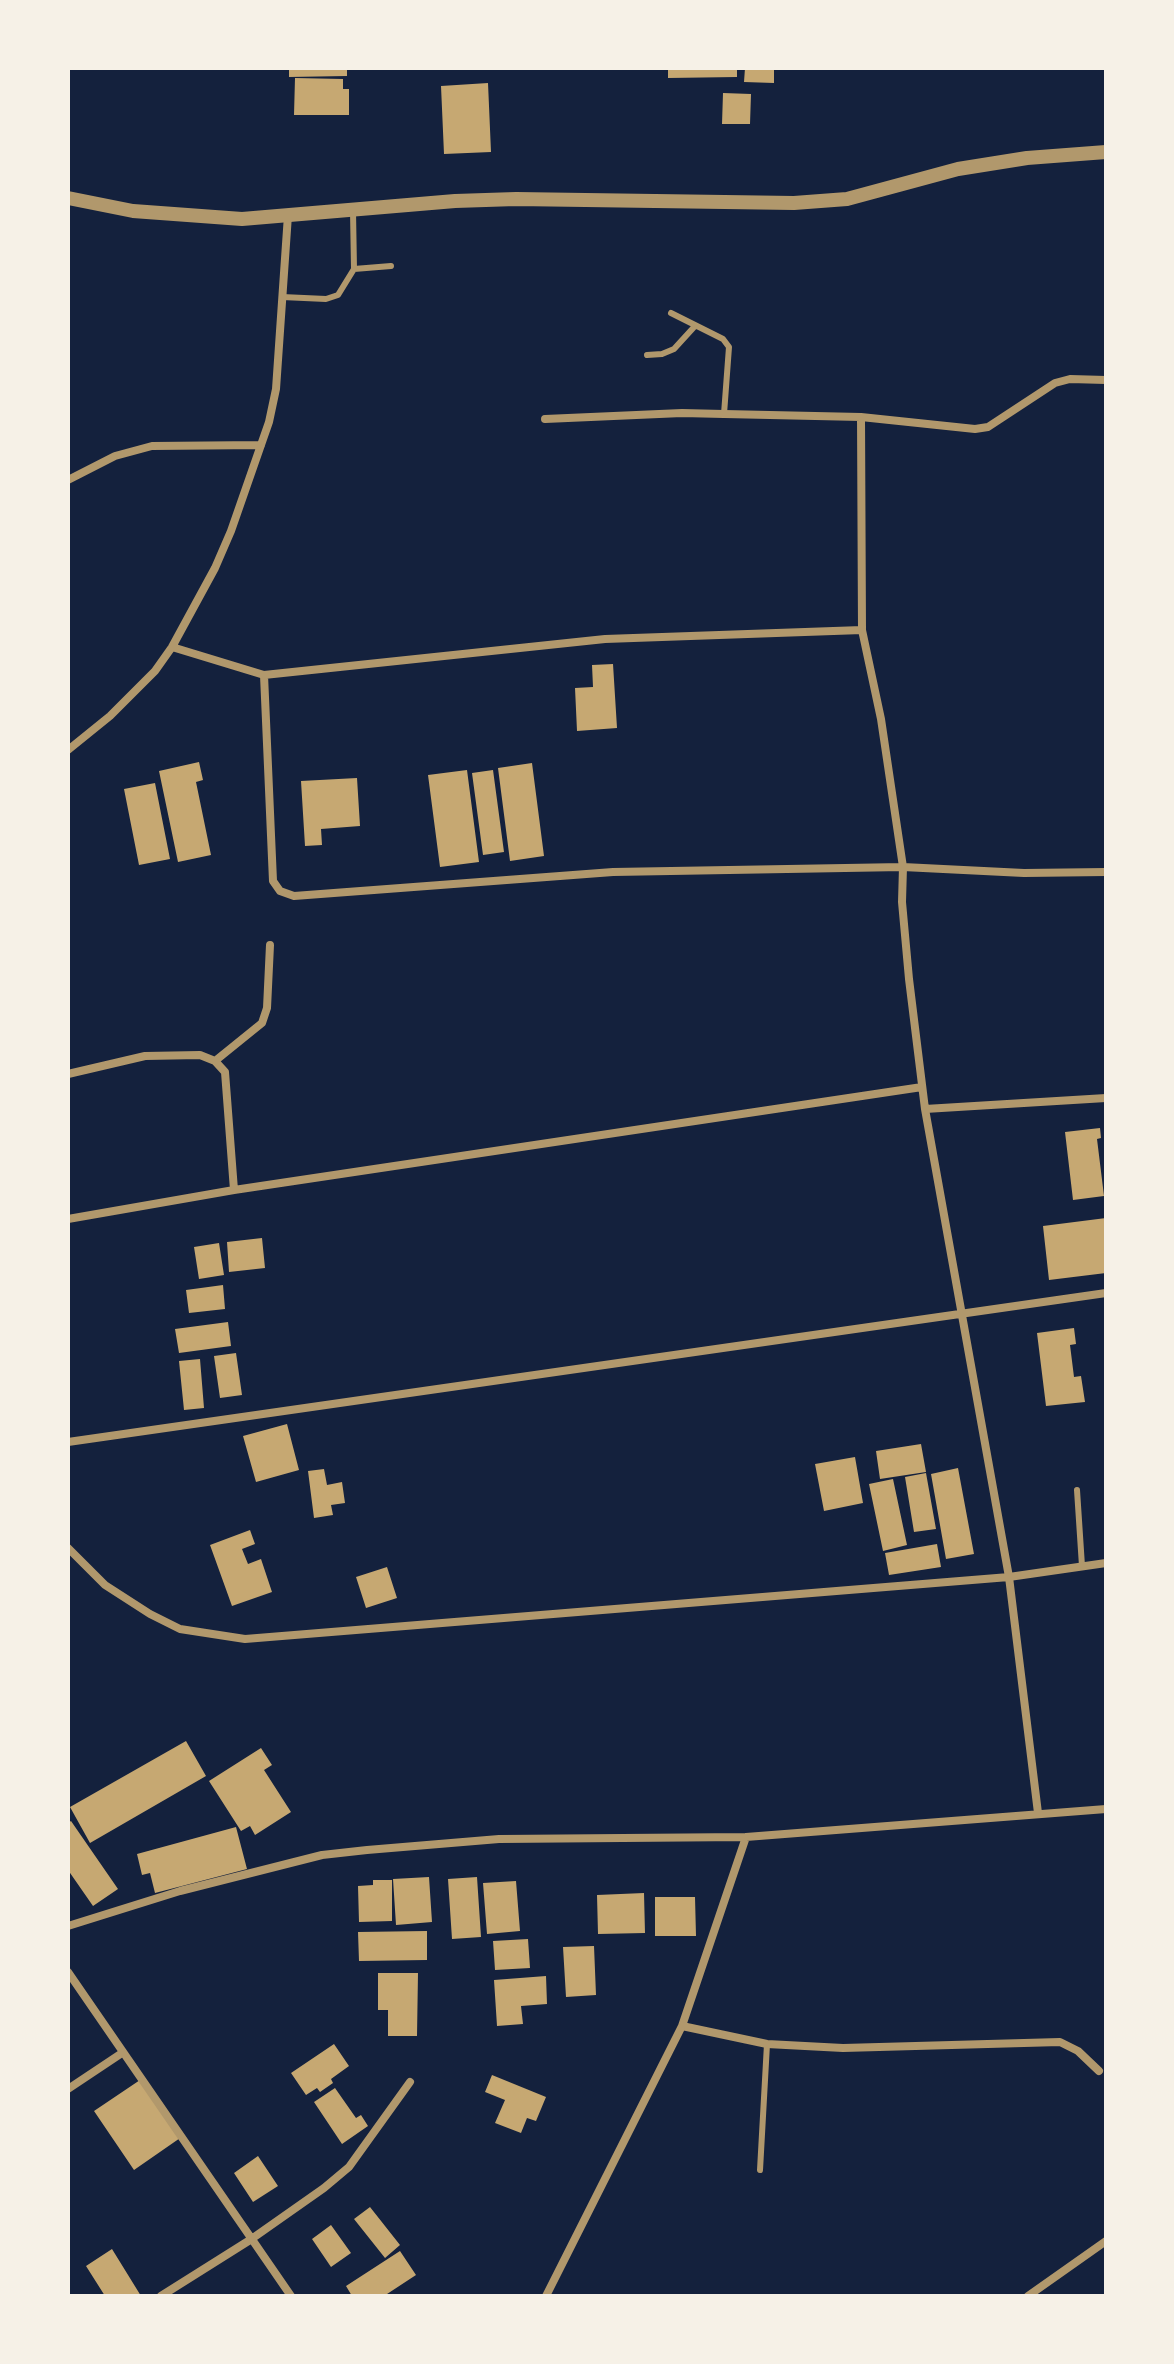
<!DOCTYPE html>
<style>
body{margin:0}
#map{position:relative;width:1174px;height:2364px;overflow:hidden;background:#14213d;font-family:"Work Sans",sans-serif}
canvas{display:block}
.frame{position:absolute;inset:0;border:70px solid #f6f1e7;pointer-events:none}
</style>
<div id="map">
<canvas width="1174" height="2364"></canvas>
<div class="frame"></div>
</div>
<script>
const ctx = document.querySelector('canvas').getContext('2d');
ctx.lineJoin = 'round';
function fillPath(path, color) {
  ctx.fillStyle = color;
  ctx.fill(path, 'evenodd');
}
function toPath(rows) {
  const path = new Path2D();
  for (const r of rows) {
    path.moveTo(r[0], r[1]);
    for (let i = 2; i < r.length; i += 2) path.lineTo(r[i], r[i + 1]);
  }
  return path;
}
function strokePath(path, color, width, dash) {
  ctx.strokeStyle = color;
  ctx.lineWidth = width;
  ctx.lineCap = dash ? 'butt' : 'round';
  ctx.setLineDash(dash || []);
  ctx.stroke(path);
}
fillPath(toPath([
 [289,68,347,68,347,76,289,77],
 [668,68,737,68,737,77,668,78],
 [745,68,774,68,774,83,744,82],
 [295,78,343,79,343,89,349,89,349,115,294,115],
 [488,83,491,152,444,154,441,86],
 [723,93,751,94,750,124,722,124],
 [613,664,617,728,577,731,575,688,593,687,592,665],
 [199,762,203,780,196,782,211,855,178,862,159,771],
 [532,763,544,856,510,861,498,768],
 [467,770,479,862,440,867,428,775],
 [493,770,504,852,483,855,472,773],
 [357,778,360,826,321,829,322,845,305,846,301,781],
 [155,783,170,859,139,865,124,789],
 [1100,1128,1101,1138,1097,1139,1104,1196,1073,1200,1065,1132],
 [1106,1218,1106,1273,1049,1280,1043,1226],
 [262,1238,265,1268,229,1272,227,1242],
 [219,1243,224,1275,199,1279,194,1247],
 [223,1285,225,1309,189,1313,186,1290],
 [228,1322,231,1346,179,1353,175,1329],
 [1074,1328,1076,1344,1070,1345,1074,1377,1081,1376,1085,1402,1046,1406,1037,1333],
 [236,1353,242,1395,220,1398,214,1356],
 [200,1359,204,1408,184,1410,179,1361],
 [287,1424,299,1470,256,1482,243,1436],
 [921,1444,926,1472,880,1479,876,1451],
 [855,1457,863,1503,824,1511,815,1464],
 [958,1468,974,1554,946,1559,931,1474],
 [324,1469,327,1485,342,1482,345,1503,331,1505,333,1515,314,1518,308,1471],
 [926,1473,936,1529,914,1532,905,1477],
 [893,1479,907,1545,883,1551,869,1484],
 [250,1530,255,1544,242,1549,248,1564,261,1559,272,1592,232,1606,210,1545],
 [937,1544,941,1567,889,1575,885,1553],
 [387,1567,397,1598,366,1608,356,1577],
 [186,1741,206,1776,90,1843,70,1807],
 [261,1748,272,1765,264,1770,291,1812,255,1835,250,1826,241,1831,209,1781],
 [71,1821,118,1889,93,1906,68,1870,68,1823],
 [236,1827,247,1869,155,1893,150,1873,142,1875,137,1854],
 [429,1877,432,1922,396,1925,393,1879],
 [477,1877,481,1937,452,1939,448,1879],
 [373,1880,392,1880,392,1921,359,1922,358,1886,373,1885],
 [516,1881,520,1931,487,1934,483,1883],
 [644,1893,645,1933,598,1934,597,1895],
 [655,1897,695,1897,696,1936,655,1936],
 [427,1931,427,1960,359,1961,358,1932],
 [528,1939,530,1968,495,1970,493,1941],
 [594,1946,596,1995,566,1997,563,1947],
 [378,1973,418,1973,417,2036,388,2036,388,2010,378,2010],
 [546,1976,547,2004,521,2006,523,2024,497,2026,494,1980],
 [334,2044,349,2066,331,2079,333,2083,320,2092,317,2088,306,2095,291,2073],
 [492,2075,546,2097,536,2121,527,2118,521,2133,495,2123,505,2100,485,2092],
 [143,2078,183,2136,134,2170,94,2111],
 [335,2088,356,2118,361,2115,368,2126,342,2144,314,2102],
 [258,2156,278,2186,253,2202,234,2173],
 [370,2207,400,2245,385,2258,354,2219],
 [331,2225,351,2253,331,2267,312,2239],
 [112,2249,141,2296,105,2296,86,2266],
 [400,2251,416,2275,384,2296,352,2296,346,2286]
]), '#c6a872');
strokePath(toPath([
 [354,269,391,266],
 [282,297,326,299,338,295,354,269,353,211],
 [671,313,723,339,729,347,724,414],
 [647,355,662,354,674,349,695,326],
 [1077,1490,1082,1566],
 [760,2170,767,2044]
]), '#b1986c', 6);
strokePath(toPath([
 [861,417,862,630],
 [545,419,682,413,724,414,861,417,975,429,988,427,1055,383,1070,379,1106,380],
 [68,480,115,456,152,446,261,445],
 [172,647,264,675,605,639,862,630,881,719,903,867,902,902,909,979,925,1109,1009,1577,1038,1813],
 [264,675,273,881,280,891,294,896,613,872,903,867,1024,873,1106,872],
 [68,750,110,716,155,671,172,647,215,568,231,531,269,422,276,389,288,215],
 [215,1061,262,1023,267,1008,270,945],
 [68,1074,145,1056,200,1055,215,1061,225,1072,234,1190],
 [925,1109,1106,1098],
 [68,1219,234,1190,922,1087],
 [68,1442,1106,1293],
 [68,1548,105,1585,150,1614,180,1629,245,1639,1009,1577,1106,1563],
 [68,1926,180,1891,322,1855,367,1850,499,1839,746,1837,1106,1809],
 [68,1972,291,2296],
 [682,2026,767,2044,843,2048,1060,2042,1078,2051,1099,2071],
 [68,2089,122,2053],
 [161,2296,250,2240,324,2188,349,2167,410,2082],
 [546,2296,682,2026,746,1837],
 [1028,2296,1106,2241]
]), '#b1986c', 8);
strokePath(toPath([
 [68,198,133,211,242,219,455,201,516,199,794,203,847,199,958,169,1027,158,1106,152]
]), '#b1986c', 14);
</script>
